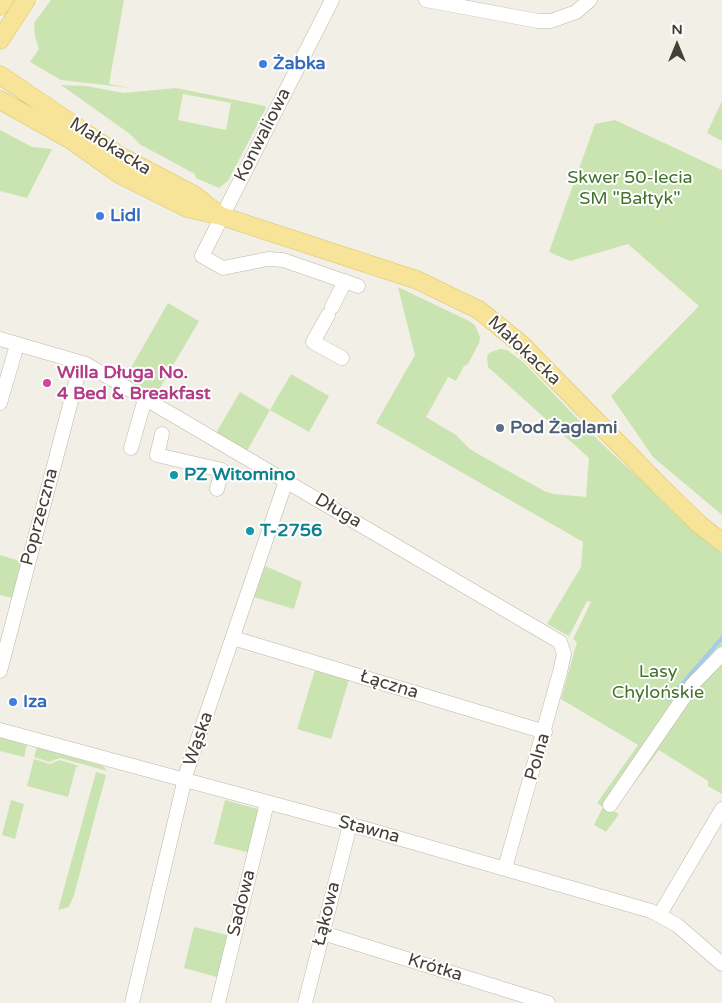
<!DOCTYPE html>
<meta charset="utf-8">
<style>
body{margin:0}
#map{position:relative;width:722px;height:1003px;overflow:hidden;background:#f2efe6;font-family:"Varela Round",sans-serif}
canvas{display:block}
.north{position:absolute;left:652px;top:20px;width:50px;height:50px;-webkit-text-stroke:4px #fff;paint-order:stroke;rotate:0deg;font-size:14px;font-weight:700;line-height:20px;text-align:center;color:#444036}
.north::after{content:'';display:block;margin:auto;width:18px;height:22px;background:#444036;clip-path:polygon(50% 0,100% 100%,50% 72%,0 100%)}
</style>
<div id="map">
<canvas width="722" height="1003"></canvas>
<div class="north">N</div>
</div>
<script>
const ctx = document.querySelector('canvas').getContext('2d');
ctx.lineJoin = 'round';
function fillPath(path, color) {
  ctx.fillStyle = color;
  ctx.fill(path, 'evenodd');
}
function toPath(rows) {
  const path = new Path2D();
  for (const r of rows) {
    path.moveTo(r[0], r[1]);
    for (let i = 2; i < r.length; i += 2) path.lineTo(r[i], r[i + 1]);
  }
  return path;
}
function strokePath(path, color, width, dash) {
  ctx.strokeStyle = color;
  ctx.lineWidth = width;
  ctx.lineCap = dash ? 'butt' : 'round';
  ctx.setLineDash(dash || []);
  ctx.stroke(path);
}
function drawText(font, color, halo, rows, align = 'center') {
  ctx.font = font + ' "Varela Round",sans-serif';
  ctx.lineWidth = 4;
  ctx.setLineDash([]);
  ctx.textBaseline = 'middle';
  ctx.strokeStyle = halo;
  ctx.fillStyle = color;
  for (const [text, x, y, turn = 0] of rows) {
    ctx.save();
    ctx.translate(x, y);
    ctx.rotate((+turn || 0) * Math.PI / 180);
    ctx.textAlign = isNaN(turn) ? turn : align;
    if (halo) ctx.strokeText(text, 0, 0);
    ctx.fillText(text, 0, 0);
    ctx.restore();
  }
}
fillPath(toPath([
 [51,0,124,0,109,84,131,88,61,80,30,62,39,49,35,36,34,23],
 [61,85,86,86,124,93,176,88,265,106,266,108,228,181,219,188,196,178,195,174,141,145,130,134],
 [183,94,231,103,226,130,178,120],
 [722,101,722,141,707,133],
 [615,120,722,170,722,515,653,457,611,396,699,306,628,244,570,261,549,252,595,124],
 [0,130,32,147,52,149,27,198,0,191],
 [398,287,469,321,475,325,480,337,479,343,468,364,464,366,456,381,448,377,426,417,456,435,471,450,544,491,553,494,586,497,589,458,488,367,487,356,491,352,500,349,507,350,523,362,599,441,709,544,722,553,722,794,708,786,708,781,659,750,613,811,619,814,606,832,594,825,603,807,597,803,638,745,561,699,577,642,573,639,591,602,587,601,569,636,547,624,581,567,583,542,376,423,415,355],
 [168,303,199,321,154,398,124,380],
 [291,374,329,396,309,432,270,410,247,451,216,433,240,392,270,410],
 [0,555,23,562,13,598,0,595],
 [265,566,302,582,294,609,254,597],
 [315,670,349,680,331,739,297,729],
 [0,737,27,745,24,757,0,751],
 [37,747,103,766,107,771,60,758,49,762,34,757],
 [34,759,50,764,60,760,79,766,76,767,68,797,27,786],
 [96,772,106,775,74,895,69,907,58,910],
 [11,800,24,804,15,839,2,835],
 [225,800,261,810,251,853,214,844],
 [194,927,231,936,220,978,184,968]
]), '#c9e4b1');
strokePath(toPath([
 [669,699,722,638]
]), '#a5caec', 4);
const minor = toPath([
 [332,0,202,256,223,268,268,259,283,260,358,286],
 [426,0,538,21,551,21,576,12,590,0],
 [332,307,345,281],
 [328,315,313,342,342,358],
 [0,339,86,364,560,642,564,654,560,672,505,868],
 [0,403,17,345],
 [162,434,157,455,222,470,217,489],
 [131,448,145,399],
 [233,638,545,732],
 [0,671,81,363],
 [0,730,363,828,651,911,677,925,722,964],
 [610,805,693,684,722,654],
 [660,914,722,809],
 [323,933,548,1003],
 [132,1003,186,774,286,481],
 [218,1003,267,803],
 [305,1003,350,825]
]);
const major = toPath([
 [0,6,4,0],
 [0,40,26,0],
 [0,75,120,156,194,195,218,214],
 [0,100,71,140,119,174,187,208,221,216,417,280,479,310,521,344,659,485,700,525,722,542]
]);
strokePath(minor, '#bdb7a9', 15);
strokePath(major, '#ddc369', 19);
strokePath(minor, '#fff', 14);
strokePath(major, '#f8e498', 18);
for (const [x, y, r, color] of [
 [263,64,5,"#3f7fe0"],
 [100,216,5,"#3f7fe0"],
 [47,383,5,"#d1479c"],
 [500,428,5,"#5c6f8a"],
 [174,475,5,"#0f9aa8"],
 [250,531,5,"#0f9aa8"],
 [13,702,5,"#3f7fe0"]
]) {
  const dot = new Path2D();
  dot.arc(x, y, r, 0, 2 * Math.PI);
  ctx.fillStyle = color;
  ctx.fill(dot);
  strokePath(dot, '#fff', 2);
}
drawText('bold 18px', '#366cbe', '#fff', [
 ["Żabka",273,64],
 ["Lidl",110,216],
 ["Iza",23,702]
], 'left');
drawText('18px', '#444036', '#fff', [
 ["Konwaliowa",263,135,-63],
 ["Małokacka",110,147,32],
 ["Małokacka",524,351,43],
 ["Długa",338,511,30],
 ["Poprzeczna",40,517,-75],
 ["Łączna",389,685,17],
 ["Wąska",199,739,-71],
 ["Polna",538,757,-74],
 ["Stawna",369,830,15],
 ["Sadowa",242,903,-76],
 ["Łąkowa",327,914,-76],
 ["Krótka",435,968,17]
]);
drawText('18px', '#42732c', '#fff', [
 ["Skwer 50-lecia",630,178],
 ["SM \"Bałtyk\"",630,199],
 ["Lasy",658,672],
 ["Chylońskie",658,693]
]);
drawText('bold 18px', '#b23c85', '#fff', [
 ["Willa Długa No.",57,373],
 ["4 Bed & Breakfast",57,394]
], 'left');
drawText('bold 18px', '#4e5e75', '#fff', [
 ["Pod Żaglami",510,428]
], 'left');
drawText('bold 18px', '#0d838f', '#fff', [
 ["PZ Witomino",184,475],
 ["T-2756",260,531]
], 'left');
</script>
